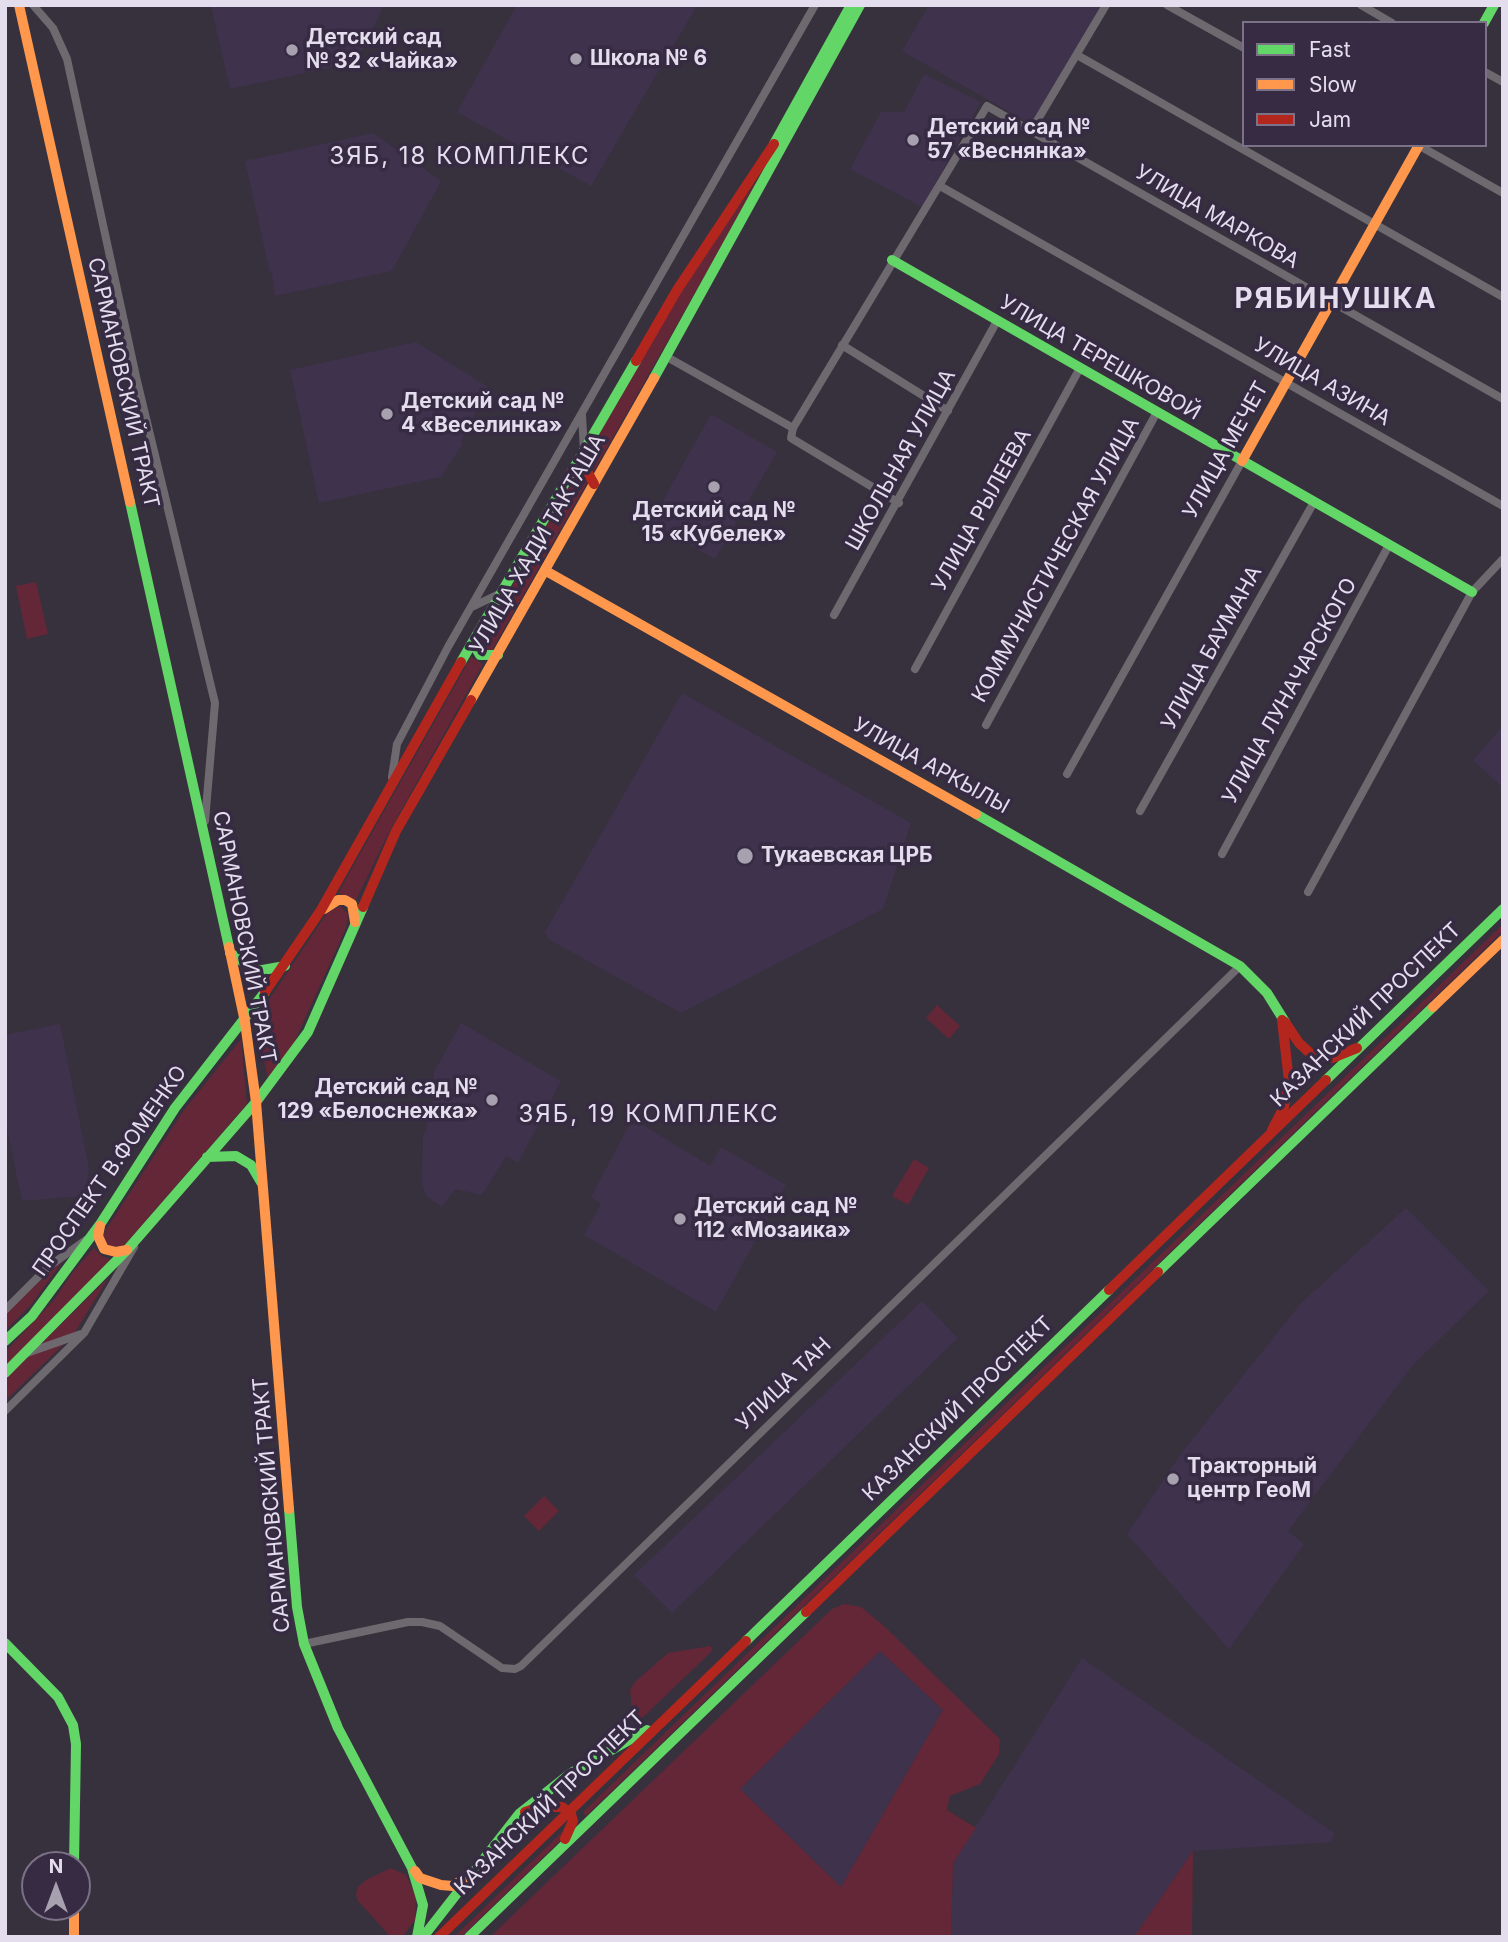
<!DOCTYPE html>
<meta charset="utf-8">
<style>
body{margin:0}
#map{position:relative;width:1508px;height:1942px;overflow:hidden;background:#37313d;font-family:Inter,sans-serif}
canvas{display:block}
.frame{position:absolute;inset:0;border:7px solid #e4dded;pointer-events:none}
.legend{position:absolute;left:1242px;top:21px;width:245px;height:126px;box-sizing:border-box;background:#362b43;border:2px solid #7c7287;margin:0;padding:9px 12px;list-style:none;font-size:21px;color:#e4dded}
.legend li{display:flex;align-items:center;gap:14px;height:35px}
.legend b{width:35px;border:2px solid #7c7287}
.north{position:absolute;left:21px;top:1851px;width:70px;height:70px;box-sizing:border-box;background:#362b43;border:2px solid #7c7287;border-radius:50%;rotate:0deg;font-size:19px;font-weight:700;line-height:28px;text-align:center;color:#e4dded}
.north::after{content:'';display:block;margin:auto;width:24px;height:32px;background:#a7a1af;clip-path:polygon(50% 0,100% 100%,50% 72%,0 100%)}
</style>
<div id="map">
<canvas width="1508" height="1942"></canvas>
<div class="frame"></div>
<ul class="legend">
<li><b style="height:9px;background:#63d668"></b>Fast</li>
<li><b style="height:9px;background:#ff974d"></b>Slow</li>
<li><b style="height:9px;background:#b3261e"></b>Jam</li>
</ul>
<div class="north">N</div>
</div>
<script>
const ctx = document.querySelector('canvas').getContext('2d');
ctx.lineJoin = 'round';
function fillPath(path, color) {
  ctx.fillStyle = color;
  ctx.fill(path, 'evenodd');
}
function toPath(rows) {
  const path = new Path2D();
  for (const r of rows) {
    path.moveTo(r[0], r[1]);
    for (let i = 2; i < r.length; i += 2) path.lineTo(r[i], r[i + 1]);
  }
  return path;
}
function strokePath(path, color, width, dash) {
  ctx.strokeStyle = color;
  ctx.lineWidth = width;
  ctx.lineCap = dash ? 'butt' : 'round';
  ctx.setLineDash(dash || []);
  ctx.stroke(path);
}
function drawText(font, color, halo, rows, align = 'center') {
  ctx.font = font + ' Inter,sans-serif';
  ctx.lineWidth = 7;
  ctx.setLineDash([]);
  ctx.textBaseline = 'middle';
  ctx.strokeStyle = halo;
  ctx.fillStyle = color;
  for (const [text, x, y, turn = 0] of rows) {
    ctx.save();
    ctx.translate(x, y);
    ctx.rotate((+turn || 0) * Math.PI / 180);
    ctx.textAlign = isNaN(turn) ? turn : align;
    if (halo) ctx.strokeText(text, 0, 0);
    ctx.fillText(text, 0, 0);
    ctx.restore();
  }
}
fillPath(toPath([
 [384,5,366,44,352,63,230,89,211,6],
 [517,5,696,7,591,186,457,112],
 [929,5,1101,5,1031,124,902,51],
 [924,74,981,102,922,207,850,169,881,112,904,112],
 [373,133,441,181,392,271,275,296,272,273,270,273,245,161],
 [416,342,488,387,461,441,463,443,441,477,319,503,290,370],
 [711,414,777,452,715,559,651,522],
 [682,693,911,823,883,909,681,1013,548,939,545,932],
 [1503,726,1503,788,1473,760],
 [461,1023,561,1081,518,1163,506,1156,482,1195,455,1189,442,1207,427,1197,422,1184,423,1134,427,1131,427,1120,432,1120,434,1072],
 [60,1024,89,1169,86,1192,81,1196,22,1201,5,1119,5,1035],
 [629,1125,643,1125,710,1166,721,1147,786,1185,716,1312,584,1235,601,1204,591,1197],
 [1406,1208,1489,1291,1412,1366,1288,1531,1304,1544,1229,1649,1127,1534,1183,1451,1301,1303],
 [922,1301,958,1338,672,1613,634,1575],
 [880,1651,943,1710,841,1887,740,1789],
 [1082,1658,1334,1833,1331,1842,1193,1851,1136,1934,1130,1937,951,1937,953,1863]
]), '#3f324d');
fillPath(toPath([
 [764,171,594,471,591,465,582,464,699,260],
 [583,474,587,483,492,650,483,649,481,640,575,476],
 [36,582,48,634,27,639,16,586],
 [471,657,483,664,390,830,355,902,338,893],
 [340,906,348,914,346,928,294,1043,268,1079,255,1021,327,913],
 [1503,924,1503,931,586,1816,583,1812],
 [937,1005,960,1026,949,1039,926,1018],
 [241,1039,247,1104,122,1248,108,1247,103,1236,107,1228,184,1110],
 [914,1159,929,1168,908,1205,892,1196],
 [94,1248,101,1256,112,1260,5,1368,5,1352,54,1300,73,1272],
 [65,1258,31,1305,5,1331,5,1313],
 [109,1277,73,1335,5,1401,5,1379],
 [544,1496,559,1511,539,1531,524,1516],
 [844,1604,861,1607,884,1626,1000,1739,999,1754,980,1784,950,1796,947,1810,976,1828,953,1863,951,1937,490,1937,832,1609],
 [880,1651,943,1710,841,1887,740,1789],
 [711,1646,712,1651,639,1721,633,1719,630,1690,635,1682,668,1653],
 [563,1831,560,1841,461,1937,454,1937],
 [1193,1851,1192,1937,1130,1937,1136,1934],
 [391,1868,406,1875,416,1896,415,1920,402,1937,389,1935,358,1901,356,1894,358,1887,366,1880]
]), '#642737');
strokePath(toPath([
 [33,5,53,28,67,59,137,381,215,703,205,821],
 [1167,5,1244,48],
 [1361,5,1392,23],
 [1077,55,1503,297],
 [1485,72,1503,82],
 [1031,131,1106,5],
 [1418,145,1503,193],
 [940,186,1503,506],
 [842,345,948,411],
 [667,357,793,428],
 [582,415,584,451],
 [899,503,791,438,793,428,987,106,1503,399],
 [472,607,501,593],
 [834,615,997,321],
 [915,669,1080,368],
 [986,725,1157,412],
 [1067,774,1242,461],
 [392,777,397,744,448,647,815,5],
 [1140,811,1314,502],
 [1222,854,1389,545],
 [1308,892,1472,592,1503,559],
 [5,1310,48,1267,86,1240],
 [27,1353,81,1334],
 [5,1411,84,1333,134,1247],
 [304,1644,408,1622,422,1622,440,1626,502,1668,515,1669,521,1666,1240,966]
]), '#6e696f', 8);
strokePath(toPath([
 [1484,23,1494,5],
 [774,144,851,5],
 [892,260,1472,592],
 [654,378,860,5],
 [130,502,229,947],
 [476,636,476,648,480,655,498,655],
 [461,662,636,361],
 [976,814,1240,966,1267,993,1285,1022],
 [230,953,257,971,285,966],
 [1326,1080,1503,909],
 [207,1157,236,1156,251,1165,261,1182],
 [1158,1272,1433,1007],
 [5,1341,32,1316,101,1223,175,1108,265,992],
 [5,1373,127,1250,256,1102,308,1032,363,907],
 [289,1509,297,1607,304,1644,338,1728,412,1868,423,1905,417,1937],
 [746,1641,1109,1290],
 [5,1643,58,1697,73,1725,76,1744,74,1865],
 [423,1937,519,1814,571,1773,647,1730],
 [469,1937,806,1612]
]), '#63d668', 10);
strokePath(toPath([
 [19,5,130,502],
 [1242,461,1419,145],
 [546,571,976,814],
 [471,700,654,378],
 [324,909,338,900,345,900,352,904,355,922],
 [229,947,245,1022,256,1102,289,1509],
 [1433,1007,1503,940],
 [100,1226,98,1236,104,1249,116,1252,127,1250],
 [415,1871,420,1878,441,1885,453,1886,466,1877],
 [74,1907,74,1937]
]), '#ff974d', 10);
strokePath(toPath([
 [636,361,677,290,774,144],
 [571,472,587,471,594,484],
 [363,907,396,831,471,700],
 [265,992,321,910,461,662],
 [1285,1022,1299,1043,1312,1055,1332,1058,1357,1048],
 [1272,1130,1284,1107,1289,1081,1282,1020],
 [1109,1290,1326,1080],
 [806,1612,1158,1272],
 [525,1812,539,1807,562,1807,571,1814,573,1821,565,1839],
 [439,1937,746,1641]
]), '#b3261e', 10);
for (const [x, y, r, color] of [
 [292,50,7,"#a7a1af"],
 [576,59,7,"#a7a1af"],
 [913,140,7,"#a7a1af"],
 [387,414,7,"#a7a1af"],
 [714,487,7,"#a7a1af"],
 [745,856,9,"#a7a1af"],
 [492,1100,7,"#a7a1af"],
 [680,1219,7,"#a7a1af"],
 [1173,1479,7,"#a7a1af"]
]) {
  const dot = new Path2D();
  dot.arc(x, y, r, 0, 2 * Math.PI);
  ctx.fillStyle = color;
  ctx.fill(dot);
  strokePath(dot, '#362b43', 2.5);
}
drawText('bold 21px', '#e4dded', '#362b43', [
 ["Детский сад",306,38],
 ["№ 32 «Чайка»",306,62],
 ["Школа № 6",590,59],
 ["Детский сад №",927,128],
 ["57 «Веснянка»",927,152],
 ["Детский сад №",401,402],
 ["4 «Веселинка»",401,426],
 ["Детский сад №",714,511,"center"],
 ["15 «Кубелек»",714,535,"center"],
 ["Тукаевская ЦРБ",761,856],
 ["Детский сад №",478,1088,"right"],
 ["129 «Белоснежка»",478,1112,"right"],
 ["Детский сад №",694,1207],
 ["112 «Мозаика»",694,1231],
 ["Тракторный",1187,1467],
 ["центр ГеоМ",1187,1491]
], 'left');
drawText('21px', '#e4dded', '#362b43', [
 ["УЛИЦА МАРКОВА",1217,217,30],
 ["УЛИЦА ТЕРЕШКОВОЙ",1100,358,30],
 ["УЛИЦА АЗИНА",1322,382,30],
 ["САРМАНОВСКИЙ ТРАКТ",123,383,77],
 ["УЛИЦА МЕЧЕТ",1226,450,-61],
 ["ШКОЛЬНАЯ УЛИЦА",901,460,-61],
 ["УЛИЦА РЫЛЕЕВА",982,510,-61],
 ["УЛИЦА ХАДИ ТАКТАША",538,544,-60],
 ["КОММУНИСТИЧЕСКАЯ УЛИЦА",1056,560,-61],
 ["УЛИЦА БАУМАНА",1212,648,-61],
 ["УЛИЦА ЛУНАЧАРСКОГО",1290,691,-61],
 ["УЛИЦА АРКЫЛЫ",931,766,29],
 ["САРМАНОВСКИЙ ТРАКТ",244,937,79],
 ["КАЗАНСКИЙ ПРОСПЕКТ",1366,1015,-44],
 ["ПРОСПЕКТ В.ФОМЕНКО",110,1171,-55],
 ["УЛИЦА ТАН",784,1384,-44],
 ["КАЗАНСКИЙ ПРОСПЕКТ",958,1409,-44],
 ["САРМАНОВСКИЙ ТРАКТ",272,1505,-95],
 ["КАЗАНСКИЙ ПРОСПЕКТ",550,1803,-44]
]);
ctx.letterSpacing = '2px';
drawText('24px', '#e4dded', '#362b43', [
 ["ЗЯБ, 18 КОМПЛЕКС",460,157],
 ["ЗЯБ, 19 КОМПЛЕКС",649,1115]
]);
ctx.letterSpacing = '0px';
ctx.letterSpacing = '2px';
drawText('bold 28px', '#e4dded', '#362b43', [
 ["РЯБИНУШКА",1336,300]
]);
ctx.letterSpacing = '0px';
</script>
